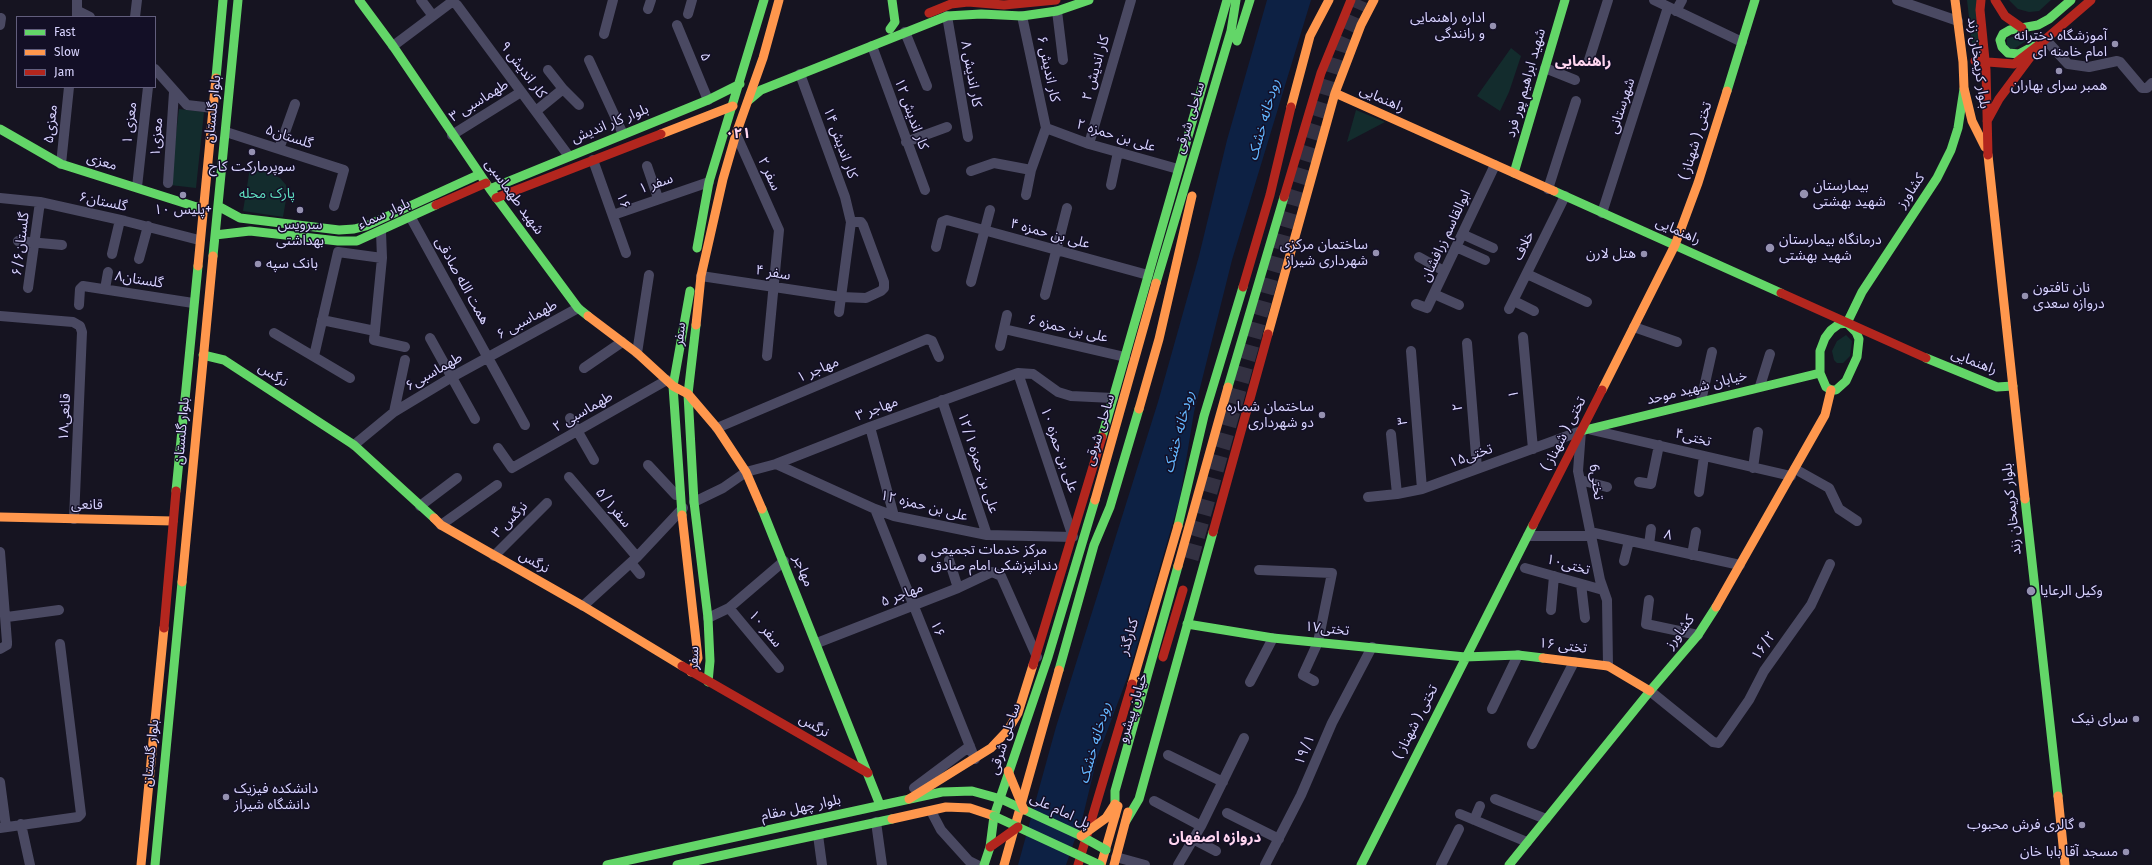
<!DOCTYPE html>
<meta charset="utf-8">
<style>
body{margin:0}
#map{position:relative;width:2152px;height:865px;overflow:hidden;background:#161421;font-family:"Fira Sans",sans-serif}
canvas{display:block}
.legend{position:absolute;left:16px;top:16px;width:140px;height:72px;box-sizing:border-box;background:#130f26;border:1px solid #625e7d;margin:0;padding:5px 7px;list-style:none;font-size:12px;color:#d9d4ff}
.legend li{display:flex;align-items:center;gap:8px;height:20px}
.legend b{width:20px;border:1px solid #625e7d}
</style>
<div id="map">
<canvas width="2152" height="865"></canvas>
<ul class="legend">
<li><b style="height:5px;background:#63d668"></b>Fast</li>
<li><b style="height:5px;background:#ff974d"></b>Slow</li>
<li><b style="height:5px;background:#b3261e"></b>Jam</li>
</ul>
</div>
<script>
const ctx = document.querySelector('canvas').getContext('2d');
ctx.lineJoin = 'round';
function fillPath(path, color) {
  ctx.fillStyle = color;
  ctx.fill(path, 'evenodd');
}
function toPath(rows) {
  const path = new Path2D();
  for (const r of rows) {
    path.moveTo(r[0], r[1]);
    for (let i = 2; i < r.length; i += 2) path.lineTo(r[i], r[i + 1]);
  }
  return path;
}
function strokePath(path, color, width, dash) {
  ctx.strokeStyle = color;
  ctx.lineWidth = width;
  ctx.lineCap = dash ? 'butt' : 'round';
  ctx.setLineDash(dash || []);
  ctx.stroke(path);
}
function drawText(font, color, halo, rows, align = 'center') {
  ctx.font = font + ' "Fira Sans","Noto Sans Arabic",sans-serif';
  ctx.lineWidth = 3;
  ctx.setLineDash([]);
  ctx.textBaseline = 'middle';
  ctx.strokeStyle = halo;
  ctx.fillStyle = color;
  for (const [text, x, y, turn = 0] of rows) {
    ctx.save();
    ctx.translate(x, y);
    ctx.rotate((+turn || 0) * Math.PI / 180);
    ctx.textAlign = isNaN(turn) ? turn : align;
    if (halo) ctx.strokeText(text, 0, 0);
    ctx.fillText(text, 0, 0);
    ctx.restore();
  }
}
fillPath(toPath([
 [1967,0,1978,0,1979,44,1975,47,1972,43],
 [2009,0,2051,0,2039,11,2029,12,2018,9],
 [2039,32,2014,49,2007,48,2007,38],
 [1511,48,1521,56,1509,92,1500,111,1477,96],
 [179,109,204,112,196,188,170,185],
 [1356,110,1385,122,1347,142],
 [250,168,268,172,280,178,286,185,287,194,283,217,243,211],
 [1846,335,1852,341,1850,356,1843,363,1837,363,1834,360,1832,351,1837,341]
]), '#132c2d');
fillPath(toPath([
 [1267,0,1311,0,1232,260,1194,412,1180,498,1129,673,1097,758,1083,816,1066,865,1018,865,1056,727,1158,402,1199,256,1227,140]
]), '#0d2144');
strokePath(toPath([
 [1191,559,1294,196,1343,39,1360,0]
]), '#333142', 15, [15, 8]);
strokePath(toPath([
 [77,0,77,17],
 [421,0,433,16],
 [1654,0,1742,42],
 [1897,0,1958,21],
 [648,9,651,0],
 [78,11,90,17],
 [1057,11,1063,60],
 [1676,11,1682,0],
 [688,14,692,0],
 [947,16,968,137],
 [1022,16,1046,128],
 [135,17,137,0],
 [0,25,1,18],
 [677,25,708,100],
 [905,32,927,86],
 [604,34,613,0],
 [2045,39,2068,64,2089,67,2117,61,2120,62,2142,88,2147,88,2152,83],
 [393,46,449,4,453,2,457,5,568,155],
 [872,46,925,190],
 [589,60,623,134],
 [1589,60,1608,0],
 [1545,68,1575,80],
 [155,69,187,105,213,108],
 [548,70,563,89,579,105],
 [800,74,845,197,851,222,839,312],
 [536,111,563,89],
 [1046,128,1089,144,1178,169],
 [226,132,344,170,334,206],
 [736,134,779,230,767,356],
 [452,135,521,92],
 [906,142,947,127],
 [1089,144,1131,0],
 [279,149,295,104],
 [593,160,626,253],
 [61,164,69,87],
 [647,166,658,198],
 [971,171,994,163,1031,170],
 [168,183,174,92],
 [1111,185,1118,152],
 [137,187,148,87],
 [1548,189,1576,101],
 [1026,195,1031,170,1046,128],
 [0,198,40,202,125,221,199,240],
 [1602,213,1668,7],
 [613,215,709,182],
 [411,218,525,425],
 [381,232,382,258,374,340,405,347],
 [1462,234,1493,248],
 [18,241,62,245],
 [936,247,942,222,947,220,1148,275],
 [1456,247,1485,260],
 [112,254,120,220],
 [1419,257,1444,271],
 [139,259,148,226],
 [1527,274,1587,302],
 [701,276,841,297,866,298,881,291,884,288,884,282,863,225,861,222,851,222],
 [971,282,990,210],
 [28,288,40,202],
 [105,289,108,272],
 [1434,294,1459,305],
 [1045,295,1067,208],
 [1514,301,1534,311],
 [1416,304,1427,308,1495,165],
 [79,305,80,289,83,286,193,303],
 [1509,309,1565,196],
 [0,316,73,322,80,326,82,332,74,519],
 [322,320,375,331],
 [1634,327,1677,342],
 [1004,329,1125,357],
 [274,333,350,378],
 [1523,337,1533,449],
 [430,338,475,419],
 [1467,343,1477,468],
 [1000,346,1007,315],
 [1411,351,1422,489],
 [637,353,649,275],
 [314,356,338,252,382,258],
 [584,368,622,342],
 [1760,386,1770,354],
 [942,400,987,535],
 [1701,401,1712,352],
 [394,412,405,360],
 [570,418,594,460],
 [870,427,894,516],
 [717,428,927,339,932,341,939,357],
 [1592,430,1791,476],
 [1391,434,1397,494],
 [354,445,394,412,452,377,578,308],
 [498,448,512,468,667,380],
 [776,464,875,509,894,516,987,535,1073,537,1018,373],
 [648,465,676,495,680,494],
 [1753,468,1758,432],
 [1795,469,1829,488,1839,509,1857,521],
 [569,477,637,557],
 [1580,480,1607,487],
 [1639,482,1651,484,1659,445],
 [1699,492,1704,456],
 [1368,497,1397,494,1422,489,1581,431,1578,471,1600,580,1607,600,1608,666],
 [694,502,723,488,746,472,776,464,870,427,1018,373,1033,374,1058,392,1071,396,1113,398],
 [420,506,457,478],
 [875,509,975,759],
 [441,525,497,485],
 [1590,532,1740,565],
 [1528,536,1591,536],
 [1649,545,1651,529],
 [0,552,7,642,7,645,0,649],
 [1692,555,1696,532],
 [494,556,547,503],
 [949,560,958,588],
 [1624,561,1629,541],
 [631,563,640,574],
 [1525,568,1603,590],
 [1259,570,1332,573,1318,642,1303,675,1314,681],
 [1581,584,1585,618],
 [1649,600,1646,624,1698,635],
 [583,606,637,557,683,508],
 [729,608,779,668],
 [1551,610,1554,576],
 [7,617,59,610],
 [708,618,729,608,784,561],
 [817,643,958,588,992,572,1001,576,1037,657],
 [1250,682,1273,638],
 [1650,691,1713,742,1719,743,1749,700,1764,671,1811,605,1830,564],
 [1492,709,1518,655],
 [1532,744,1574,662],
 [1168,755,1223,782],
 [0,782,6,827],
 [914,788,970,746],
 [1495,799,1546,819],
 [1154,801,1201,826],
 [931,811,941,830,969,861,977,865],
 [1227,813,1279,839],
 [1460,814,1527,842],
 [1474,820,1480,806],
 [876,822,882,865],
 [21,824,30,865],
 [0,828,78,817,81,814,60,644],
 [818,835,822,865],
 [1193,839,1216,851],
 [1116,857,1145,865],
 [1178,865,1201,826,1244,738],
 [1265,865,1301,795,1332,723,1372,647],
 [1441,865,1459,829]
]), '#4a4962', 10);
strokePath(toPath([
 [359,0,393,46,490,189,578,308,588,316],
 [890,29,895,22,892,0],
 [1237,41,1250,0],
 [2034,46,2019,54,2008,53,2002,47,2000,40,2003,34,2010,30,2038,25,2049,19,2071,0],
 [216,78,223,0],
 [1727,91,1755,0],
 [749,100,761,90,947,16,981,14,1022,16,1057,11,1089,0],
 [0,129,61,164,203,209],
 [1514,173,1565,0],
 [490,189,708,100,740,84],
 [1554,191,1781,293],
 [218,206,240,218,339,230,354,229,366,226,480,174],
 [215,235,250,231,338,241,357,241,436,205],
 [697,248,709,182,764,0],
 [213,256,238,0],
 [1156,283,1231,31,1236,0],
 [1847,323,1862,292,1937,178,1951,150,1958,128,1964,89],
 [1847,323,1856,332,1859,339,1857,357,1846,381,1836,390,1831,390,1826,387,1820,373,1820,351,1825,338,1831,330,1839,324,1847,323],
 [696,325,688,394,694,502,708,618,710,661,708,682],
 [203,355,224,360,354,445,434,518],
 [1926,358,1997,387,2013,386],
 [1228,387,1284,197],
 [1581,431,1820,373],
 [1102,437,1227,0],
 [176,491,198,266],
 [2025,499,2058,796],
 [762,509,880,805],
 [682,515,673,386,690,291],
 [1178,526,1204,416,1243,287],
 [1187,624,1273,638,1465,657,1518,655,1543,658],
 [1059,670,1094,545,1110,507,1139,409],
 [1115,816,1115,791,1178,566],
 [1126,821,1139,799,1213,532],
 [155,865,182,582],
 [607,865,942,792,972,791,1001,799],
 [677,865,892,819],
 [984,865,990,847,994,816,1048,657,1095,500],
 [1361,865,1533,525],
 [1509,865,1650,691,1698,635,1716,607]
]), '#63d668', 9);
strokePath(toPath([
 [1955,0,1963,62,1964,88,1972,121,1985,147],
 [1335,93,1554,191],
 [1291,107,1310,36,1329,0],
 [661,134,733,106],
 [1988,155,2025,499],
 [198,266,216,78],
 [588,316,637,353,673,386,688,394,717,428,746,472,762,509],
 [696,325,701,276,723,179,736,134,763,58,779,0],
 [1268,334,1335,93,1361,25,1374,0],
 [1602,390,1675,245,1698,183,1727,91],
 [1139,409,1159,339,1192,196],
 [1095,500,1156,283],
 [682,515,698,658,691,672],
 [0,517,173,521],
 [434,518,441,525,583,606,682,666],
 [1178,566,1228,387],
 [182,582,213,256],
 [1716,607,1825,415,1831,390],
 [1543,658,1608,666,1650,691],
 [1132,684,1178,526],
 [2058,796,2065,865],
 [909,799,991,748,1008,730,1018,713,1033,665],
 [892,819,946,807,970,808,994,816],
 [141,865,164,628],
 [1004,865,1059,670],
 [1101,865,1118,806],
 [1114,865,1128,812]
]), '#ff974d', 9);
strokePath(toPath([
 [1981,0,1980,10,1986,70,1988,155],
 [1995,0,2005,16,2022,28],
 [929,13,951,4,968,2,1004,5,1056,0],
 [1975,61,2014,64,2040,44],
 [1987,121,1999,99,2040,44,2091,0],
 [1284,197,1321,73,1351,0],
 [496,198,661,134],
 [436,205,486,183],
 [1243,287,1270,195,1291,107],
 [1781,293,1926,358],
 [1533,525,1602,390],
 [1213,532,1268,334],
 [164,628,176,491],
 [1163,657,1183,590],
 [1033,665,1102,437],
 [682,666,868,773],
 [1078,865,1132,684]
]), '#b3261e', 9);
strokePath(toPath([
 [1001,799,1081,836,1106,850],
 [994,816,1100,865]
]), '#63d668', 9);
strokePath(toPath([
 [1008,771,1024,810],
 [1081,836,1106,818,1115,804]
]), '#ff974d', 9);
strokePath(toPath([
 [990,847,1018,827]
]), '#b3261e', 9);
for (const [x, y, r, color] of [
 [1493,26,4,"#9591b1"],
 [2115,44,4,"#9591b1"],
 [2059,71,4,"#9591b1"],
 [252,152,4,"#9591b1"],
 [1804,194,5,"#9591b1"],
 [183,195,4,"#9591b1"],
 [300,210,4,"#9591b1"],
 [1770,248,5,"#9591b1"],
 [1376,253,4,"#9591b1"],
 [1644,254,4,"#9591b1"],
 [258,264,4,"#9591b1"],
 [2025,296,4,"#9591b1"],
 [1322,415,4,"#9591b1"],
 [922,558,5,"#9591b1"],
 [2031,591,5,"#9591b1"],
 [2136,719,4,"#9591b1"],
 [226,797,4,"#9591b1"],
 [2082,825,4,"#9591b1"],
 [2126,852,4,"#9591b1"]
]) {
  const dot = new Path2D();
  dot.arc(x, y, r, 0, 2 * Math.PI);
  ctx.fillStyle = color;
  ctx.fill(dot);
  strokePath(dot, '#130f26', 1.5);
}
drawText('14px', '#d9d4ff', '#130f26', [
 ["اداره راهنمایی",1485,18],
 ["و رانندگی",1485,34],
 ["آموزشگاه دخترانه",2107,36],
 ["امام خامنه ای",2107,52],
 ["همبر سرای بهاران",2059,86,"center"],
 ["سوپرمارکت کاج",252,167,"center"],
 ["بیمارستان",1813,186,"left"],
 ["شهید بهشتی",1813,202,"left"],
 ["پلیس ۱۰+",183,210,"center"],
 ["سرویس",300,225,"center"],
 ["بهداشتی",300,241,"center"],
 ["درمانگاه بیمارستان",1779,240,"left"],
 ["شهید بهشتی",1779,256,"left"],
 ["ساختمان مرکزی",1368,245],
 ["شهرداری شیراز",1368,261],
 ["هتل لارن",1636,254],
 ["بانک سپه",266,264,"left"],
 ["نان تافتون",2033,288,"left"],
 ["دروازه سعدی",2033,304,"left"],
 ["ساختمان شماره",1314,407],
 ["دو شهرداری",1314,423],
 ["مرکز خدمات تجمیعی",931,550,"left"],
 ["دندانپزشکی امام صادق",931,566,"left"],
 ["وکیل الرعایا",2040,591,"left"],
 ["سرای نیک",2128,719],
 ["دانشکده فیزیک",234,789,"left"],
 ["دانشگاه شیراز",234,805,"left"],
 ["گالری فرش محبوب",2074,825],
 ["مسجد آقا بابا خان",2118,852]
], 'right');
drawText('14px', '#d9d4ff', '#130f26', [
 ["۵",705,57,68],
 ["بلوار کریمخان زند",1978,63,82],
 ["۲ کار اندیش",1096,68,-74],
 ["۶ کار اندیش",1048,69,78],
 ["۹ کار اندیش",523,70,53],
 ["۸ کار اندیش",971,74,80],
 ["شهید ابراهیم پور فرد",1526,83,-74],
 ["راهنمایی",1382,99,24],
 ["۳ طهماسبی",479,101,-32],
 ["شهرستانی",1622,106,-72],
 ["بلوار گلستان",213,109,-84],
 ["۱۲ کار اندیش",911,114,70],
 ["ساحلی شرقی",1190,118,-73],
 ["معزی ۱",130,123,-83],
 ["۵معزی",51,124,-84],
 ["بلوار کار اندیش",610,124,-22],
 ["۲ علی بن حمزه",1116,136,17],
 ["۱معزی",157,137,-86],
 ["گلستان۵",289,137,18],
 ["تختی ( شهناز )",1696,141,-73],
 ["۱۴ کار اندیش",840,143,70],
 ["معزی",102,162,17],
 ["۲ سفر",769,174,65],
 ["۱ سفر",656,184,-19],
 ["کشاورز",1911,191,-56],
 ["شهید طهماسبی",514,197,54],
 ["۱۶",623,201,70],
 ["گلستان۶",103,202,12],
 ["بلوار سماء",384,214,-24],
 ["راهنمایی",1678,231,24],
 ["۴ علی بن حمزه",1050,234,15],
 ["ابوالقاسم زرافشان",1446,236,-65],
 ["۶/۶گلستان",21,244,-83],
 ["خلاف",1524,246,-64],
 ["۴ سفر",773,273,9],
 ["گلستان۸",139,280,9],
 ["همت الله صادقی",462,281,61],
 ["۶ طهماسبی",527,320,-29],
 ["۶ علی بن حمزه",1068,329,13],
 ["سفر",680,334,-84],
 ["راهنمایی",1974,362,21],
 ["۱ مهاجر",818,370,-23],
 ["۶طهماسبی",434,372,-30],
 ["نرگس",273,375,33],
 ["خیابان شهید موحد",1697,388,-14],
 ["۱",1514,394,-95],
 ["۲",1458,407,-94],
 ["۳ مهاجر",877,409,-21],
 ["۲ طهماسبی",583,412,-30],
 ["۱۸قانعی",65,417,-87],
 ["۳",1403,421,-94],
 ["ساحلی شرقی",1100,430,-73],
 ["بلوار گلستان",182,431,-85],
 ["تختی ( شهناز )",1564,434,-63],
 ["تختی۴",1693,438,14],
 ["۱۰ علی بن حمزه",1059,450,71],
 ["تختی۱۵",1471,456,-20],
 ["۱۲/۱ علی بن حمزه",978,463,72],
 ["6تختی",1596,482,82],
 ["قانعی",87,505,1],
 ["۱۲ علی بن حمزه",924,506,14],
 ["۵/۱سفر",613,508,50],
 ["بلوار کریمخان زند",2012,509,-96],
 ["۳ نرگس",510,520,-46],
 ["۸",1668,535,13],
 ["نرگس",534,562,29],
 ["تختی۱۰",1568,565,15],
 ["مهاجر",803,571,68],
 ["۵ مهاجر",902,595,-21],
 ["۱۰ سفر",765,629,50],
 ["۱۶",937,629,68],
 ["تختی۱۷",1327,629,6],
 ["کشاورز",1680,632,-53],
 ["کنارگذر",1129,637,-73],
 ["تختی ۱۶",1563,646,7],
 ["۱۶/۲",1764,646,-55],
 ["سفر",694,658,-89],
 ["خیابان پیشرو",1133,708,-73],
 ["تختی ( شهناز )",1416,722,-63],
 ["نرگس",814,726,30],
 ["ساحلی شرقی",1005,739,-72],
 ["۱۹/۱",1305,750,-67],
 ["بلوار گلستان",151,753,-84],
 ["بلوار چهل مقام",801,808,-12],
 ["پل امام علی",1060,811,25]
]);
drawText('14px', '#5fe0c0', '#130f26', [
 ["پارک محله",267,194]
]);
drawText('bold 15px', '#ffd6f0', '#130f26', [
 ["راهنمایی",1583,62],
 ["۰۲۱",738,134],
 ["دروازه اصفهان",1215,838]
]);
drawText('italic 15px', '#62b6ff', '#130f26', [
 ["رودخانه خشک",1264,120,-74],
 ["رودخانه خشک",1179,432,-75],
 ["رودخانه خشک",1095,743,-74]
]);
</script>
